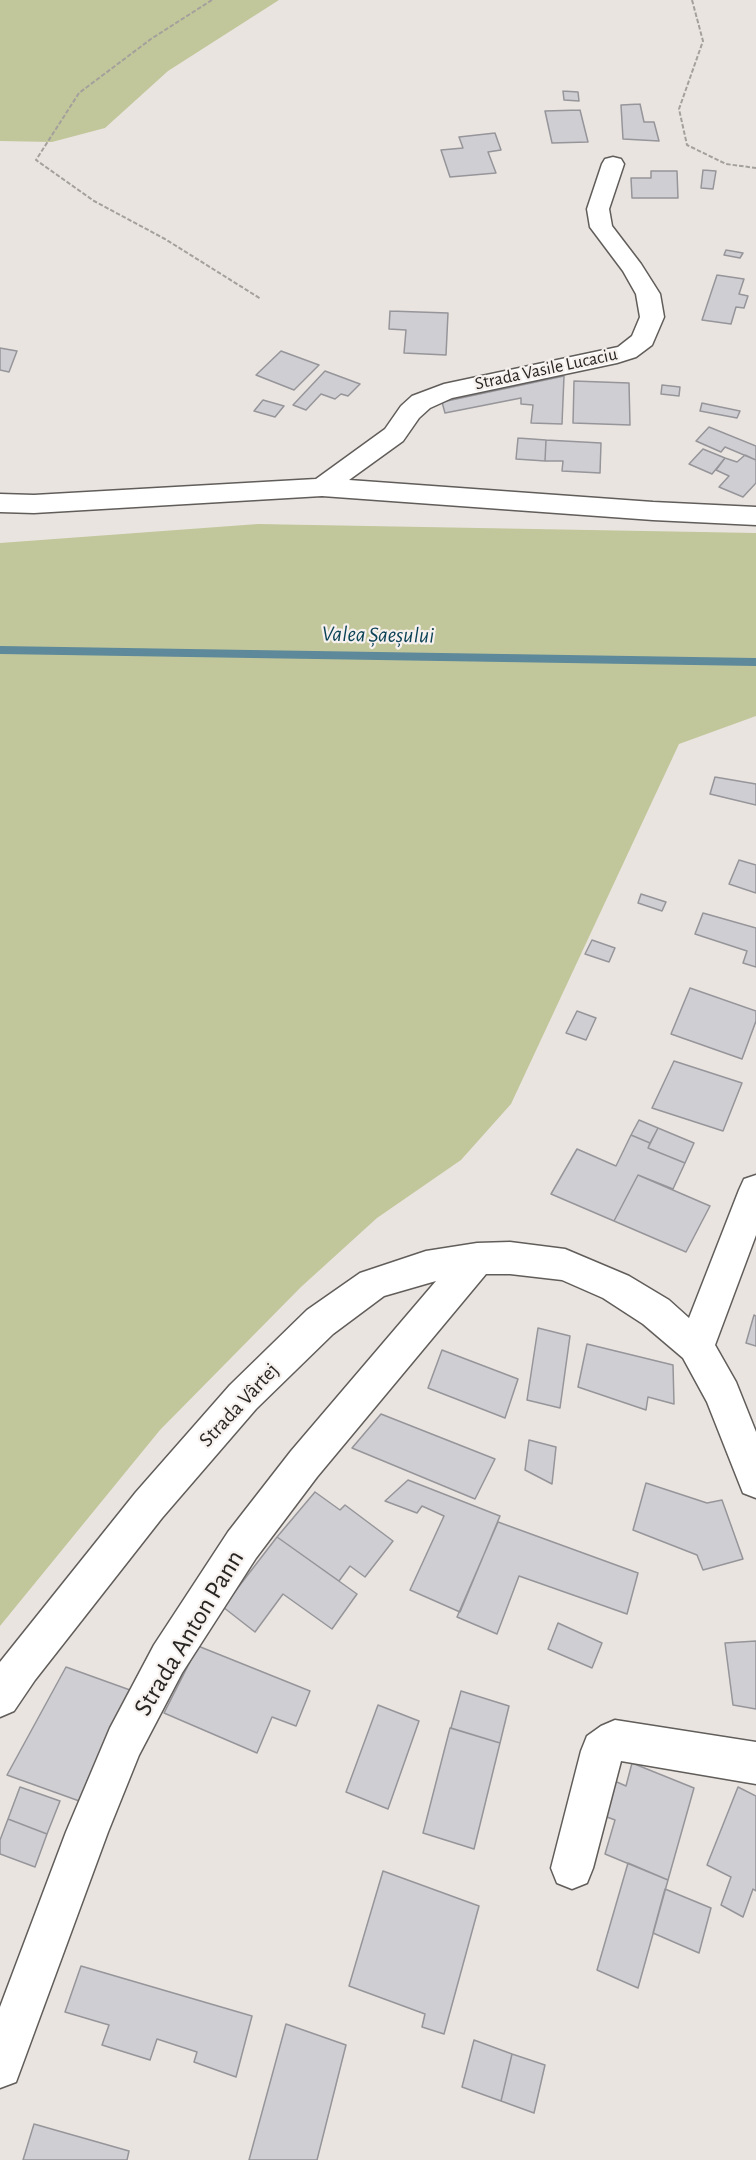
<!DOCTYPE html>
<meta charset="utf-8">
<style>
body{margin:0}
canvas{display:block;background:#e9e4e0}
</style>
<canvas width="756" height="2160"></canvas>
<script>
const ctx = document.querySelector('canvas').getContext('2d');
ctx.lineJoin = 'round';
function fillPath(path, color) {
  ctx.fillStyle = color;
  ctx.fill(path, 'evenodd');
}
function toPath(rows) {
  const path = new Path2D();
  for (const r of rows) {
    path.moveTo(r[0], r[1]);
    for (let i = 2; i < r.length; i += 2) path.lineTo(r[i], r[i + 1]);
  }
  return path;
}
function strokePath(path, color, width, dash) {
  ctx.strokeStyle = color;
  ctx.lineWidth = width;
  ctx.lineCap = dash ? 'butt' : 'round';
  ctx.setLineDash(dash || []);
  ctx.stroke(path);
}
function drawText(font, color, halo, rows, align = 'center') {
  ctx.font = font + ' "Alegreya Sans",sans-serif';
  ctx.lineWidth = 4.5;
  ctx.setLineDash([]);
  ctx.textBaseline = 'middle';
  ctx.strokeStyle = halo;
  ctx.fillStyle = color;
  for (const [text, x, y, turn = 0] of rows) {
    ctx.save();
    ctx.translate(x, y);
    ctx.rotate((+turn || 0) * Math.PI / 180);
    ctx.textAlign = isNaN(turn) ? turn : align;
    if (halo) ctx.strokeText(text, 0, 0);
    ctx.fillText(text, 0, 0);
    ctx.restore();
  }
}
fillPath(toPath([
 [0,0,279,0,168,71,105,128,52,142,0,141],
 [258,524,756,533,756,716,679,744,511,1104,461,1160,377,1218,301,1287,160,1430,0,1626,0,543]
]), '#c2c79b');
fillPath(toPath([
 [0,646,756,658,756,666,0,654,0,646]
]), '#5e899a');
const building = toPath([
 [563,91,578,92,579,101,564,100,563,91],
 [640,104,644,122,654,122,659,141,623,139,621,105,640,104],
 [580,110,588,142,552,143,545,111,580,110],
 [495,133,501,150,488,152,496,173,450,177,441,150,463,148,459,137,495,133],
 [703,170,716,171,713,189,701,188,703,170],
 [651,171,677,171,678,198,632,198,631,178,651,178,651,171],
 [726,250,743,253,740,258,724,255,726,250],
 [717,275,744,279,739,294,748,296,744,308,736,307,731,324,702,320,717,275],
 [390,311,448,313,446,355,404,353,406,330,389,329,390,311],
 [0,348,17,351,9,372,0,370,0,348],
 [281,351,319,365,294,390,256,375,281,351],
 [325,371,360,384,348,396,341,394,335,399,321,394,306,410,293,405,325,371],
 [564,376,562,424,531,423,533,405,521,404,521,398,445,413,442,402,564,376],
 [574,381,629,383,630,425,573,423,574,381],
 [662,385,680,387,679,396,661,394,662,385],
 [263,400,284,406,275,417,254,411,263,400],
 [702,403,711,405,740,411,737,418,700,411,702,403],
 [709,427,756,446,756,460,725,447,721,452,696,441,709,427],
 [518,438,546,440,545,461,516,459,518,438],
 [546,440,601,443,600,473,562,471,563,461,545,461,546,440],
 [703,449,725,458,712,474,689,464,703,449],
 [745,455,756,460,756,483,743,497,719,487,729,476,716,470,725,458,737,462,745,455],
 [715,777,756,784,756,805,710,794,715,777],
 [739,860,756,865,756,893,729,884,739,860],
 [641,894,666,902,662,911,638,903,641,894],
 [703,913,756,928,756,967,743,963,747,951,695,934,703,913],
 [592,940,615,948,609,962,585,954,592,940],
 [690,988,756,1011,756,1021,742,1059,671,1034,690,988],
 [577,1011,596,1018,586,1040,566,1033,577,1011],
 [674,1061,742,1083,723,1131,652,1108,674,1061],
 [639,1120,658,1128,650,1143,631,1135,639,1120],
 [658,1128,694,1143,685,1163,648,1148,658,1128],
 [631,1135,650,1143,648,1148,685,1163,673,1189,638,1175,614,1221,551,1194,577,1149,616,1166,631,1135],
 [638,1175,710,1206,686,1252,614,1221,638,1175],
 [754,1315,756,1316,756,1346,746,1343,754,1315],
 [538,1328,570,1336,560,1408,527,1400,538,1328],
 [587,1344,673,1365,674,1404,648,1397,646,1410,578,1387,587,1344],
 [442,1350,518,1379,505,1418,428,1388,442,1350],
 [381,1414,495,1459,475,1499,352,1448,381,1414],
 [529,1440,556,1447,552,1484,525,1470,529,1440],
 [408,1480,500,1516,460,1612,410,1590,444,1516,422,1506,417,1513,385,1501,408,1480],
 [646,1483,707,1503,722,1500,743,1559,703,1570,697,1555,633,1530,646,1483],
 [315,1492,340,1510,345,1505,393,1541,365,1577,350,1566,339,1581,277,1537,315,1492],
 [498,1522,638,1573,627,1614,519,1576,497,1634,457,1617,498,1522],
 [277,1537,357,1594,332,1629,283,1594,255,1632,223,1607,277,1537],
 [558,1623,602,1643,592,1668,548,1649,558,1623],
 [756,1641,756,1709,733,1705,725,1643,756,1641],
 [198,1646,310,1691,296,1726,272,1717,257,1753,164,1713,198,1646],
 [66,1667,130,1690,82,1802,7,1775,66,1667],
 [461,1691,509,1706,500,1743,451,1728,461,1691],
 [378,1705,419,1721,388,1809,346,1792,378,1705],
 [450,1728,500,1743,474,1849,423,1833,450,1728],
 [632,1763,694,1788,668,1880,605,1854,615,1820,599,1814,610,1779,626,1786,632,1763],
 [20,1787,60,1801,47,1834,8,1819,20,1787],
 [738,1787,756,1796,756,1891,753,1889,743,1917,721,1905,731,1877,707,1865,738,1787],
 [8,1819,47,1834,35,1867,0,1854,0,1840,8,1819],
 [628,1863,668,1880,638,1988,597,1970,628,1863],
 [383,1871,479,1906,444,2034,422,2027,425,2014,349,1986,383,1871],
 [665,1889,711,1908,699,1953,653,1933,665,1889],
 [81,1966,252,2016,236,2077,194,2062,197,2052,157,2039,150,2060,102,2045,109,2025,65,2012,81,1966],
 [286,2024,346,2045,317,2160,249,2160,286,2024],
 [474,2040,512,2054,501,2101,462,2087,474,2040],
 [512,2054,545,2065,534,2113,501,2101,512,2054],
 [34,2124,129,2151,127,2160,23,2160,34,2124]
]);
fillPath(building, '#cfced3');
strokePath(building, '#96959a', 1.5);
const minor = toPath([
 [613,157,621,159,624,164,609,209,612,226,641,264,660,294,664,317,652,345,636,357,617,363,452,398,430,408,419,418,403,441,349,480,653,502,756,507,756,525,653,520,322,496,34,513,0,512,0,494,34,495,316,479,385,429,401,406,412,396,444,384,618,347,632,336,640,317,636,294,623,271,590,227,587,209,602,164,605,159,613,157],
 [756,1175,756,1235,715,1345,736,1382,756,1432,756,1498,743,1493,707,1402,683,1358,643,1324,603,1298,562,1280,510,1274,486,1274,317,1477,256,1558,182,1673,139,1755,108,1832,16,2082,0,2088,0,2007,66,1832,110,1728,154,1645,228,1532,291,1451,436,1281,384,1296,333,1334,256,1409,162,1518,35,1680,14,1711,0,1717,0,1662,136,1492,230,1385,307,1310,360,1273,426,1251,477,1243,510,1242,565,1249,629,1276,669,1300,689,1318,739,1190,744,1179,756,1175],
 [615,1720,756,1742,756,1784,621,1761,593,1868,587,1883,572,1889,557,1883,551,1868,581,1751,587,1736,601,1726,615,1720]
]);
strokePath(minor, '#615d5a', 3);
strokePath(toPath([
 [212,0,151,39,79,93,36,160,94,201,165,239,261,299],
 [692,0,703,41,679,109,687,145,726,164,756,168]
]), '#a4a09c', 2, [4.5, 2]);
fillPath(minor, '#fff');
drawText('18px', '#282624', '#f6f1ee', [
 ["Strada Vasile Lucaciu",546,369,-12]
]);
drawText('21px', '#282624', '#f6f1ee', [
 ["Strada Vârtej",239,1405,-47]
]);
drawText('italic 22px', '#0d4356', '#f6f1ee', [
 ["Valea Șaeșului",378,635,1]
]);
drawText('26px', '#282624', '#f6f1ee', [
 ["Strada Anton Pann",189,1633,-59]
]);
</script>
